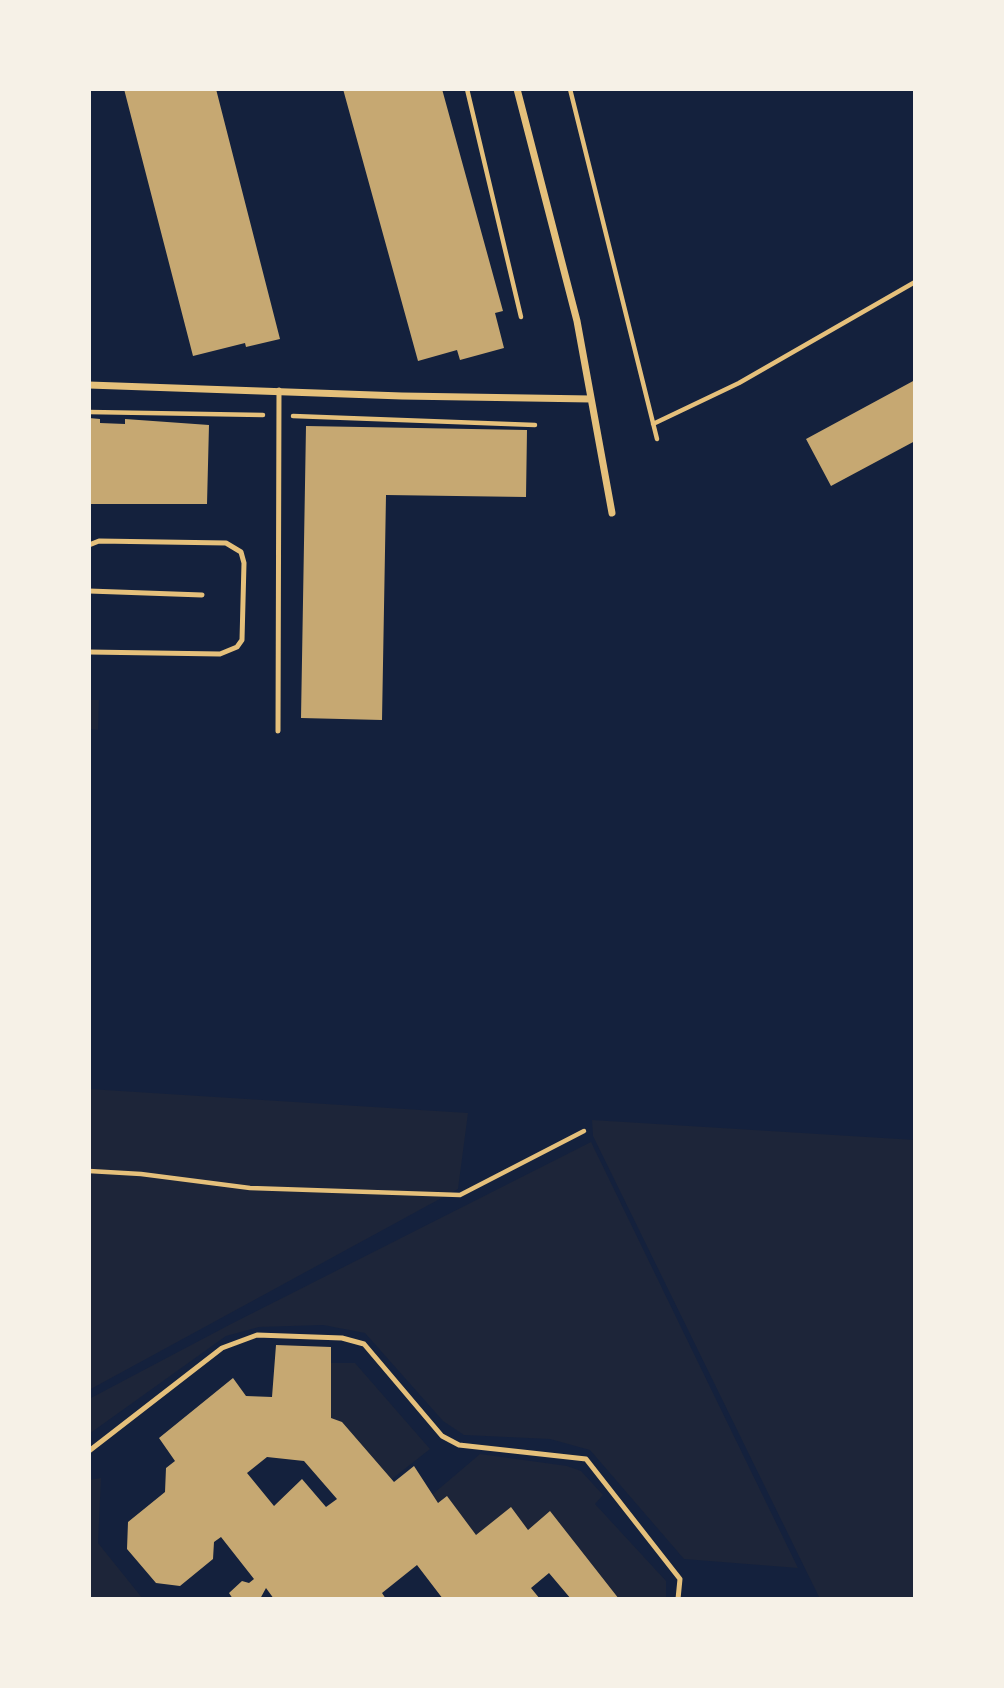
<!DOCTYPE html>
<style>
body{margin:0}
#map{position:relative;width:1004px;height:1688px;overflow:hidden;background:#14213d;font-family:"DM Sans",sans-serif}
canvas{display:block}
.frame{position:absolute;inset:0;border:91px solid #f6f1e7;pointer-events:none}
</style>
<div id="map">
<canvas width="1004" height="1688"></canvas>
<div class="frame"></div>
</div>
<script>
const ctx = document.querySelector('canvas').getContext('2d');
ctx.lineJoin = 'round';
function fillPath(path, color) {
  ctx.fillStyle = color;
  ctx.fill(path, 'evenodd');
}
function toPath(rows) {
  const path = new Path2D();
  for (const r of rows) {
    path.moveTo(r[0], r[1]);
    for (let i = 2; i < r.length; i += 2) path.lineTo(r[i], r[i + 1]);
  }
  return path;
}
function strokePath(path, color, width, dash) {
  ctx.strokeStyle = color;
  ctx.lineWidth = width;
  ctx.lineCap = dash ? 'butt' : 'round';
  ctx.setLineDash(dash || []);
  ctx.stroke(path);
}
fillPath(toPath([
 [89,700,99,700,98,730,89,729],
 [89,1089,468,1113,458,1189,89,1390],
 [592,1120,915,1140,915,1599,820,1599,593,1136],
 [591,1142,798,1568,684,1559,590,1450,550,1439,464,1435,443,1421,365,1333,323,1325,259,1327,226,1336,89,1434,89,1399,231,1324],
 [328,1363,355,1363,430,1449,387,1483,322,1423],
 [480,1454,567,1466,581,1471,603,1495,595,1504,666,1581,666,1599,619,1599,550,1512,528,1530,512,1510,476,1535,413,1511],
 [101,1478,98,1543,143,1599,89,1599,89,1480]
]), '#1d2539');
fillPath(toPath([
 [124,89,216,89,280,339,246,347,245,343,193,356],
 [343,89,442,89,503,311,495,313,504,348,460,360,457,350,418,361],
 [915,380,915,441,831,486,806,439],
 [89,418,100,419,100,423,125,424,125,419,209,425,207,504,89,504],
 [306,426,527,430,526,497,386,495,382,720,301,718],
 [276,1345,331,1347,331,1418,342,1422,394,1482,414,1466,438,1503,447,1496,476,1535,511,1507,528,1530,550,1511,619,1599,571,1599,549,1573,531,1588,540,1599,443,1599,417,1565,382,1593,386,1599,274,1599,266,1588,260,1599,233,1599,229,1593,242,1581,249,1583,254,1579,221,1537,214,1542,213,1559,180,1586,156,1583,127,1549,128,1522,165,1492,166,1468,175,1461,159,1438,233,1378,246,1396,272,1397],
 [267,1457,304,1461,337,1499,326,1507,302,1479,274,1506,247,1473]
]), '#c6a872');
strokePath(toPath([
 [467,89,521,317],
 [570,89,657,439],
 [89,412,263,415],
 [293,416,535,425],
 [653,424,739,383,915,282],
 [89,1171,141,1174,250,1188,460,1195,584,1131]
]), '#e5c07b', 4.5);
strokePath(toPath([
 [89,545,99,541,226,543,241,552,244,563,242,640,237,647,220,654,89,652],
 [89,591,202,595],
 [278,731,279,390],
 [89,1451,222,1348,257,1335,342,1338,364,1344,442,1436,459,1445,586,1459,680,1579,678,1599]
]), '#e5c07b', 5);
strokePath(toPath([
 [517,89,577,321,612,513],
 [89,385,402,396,591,399]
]), '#e5c07b', 7);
</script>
